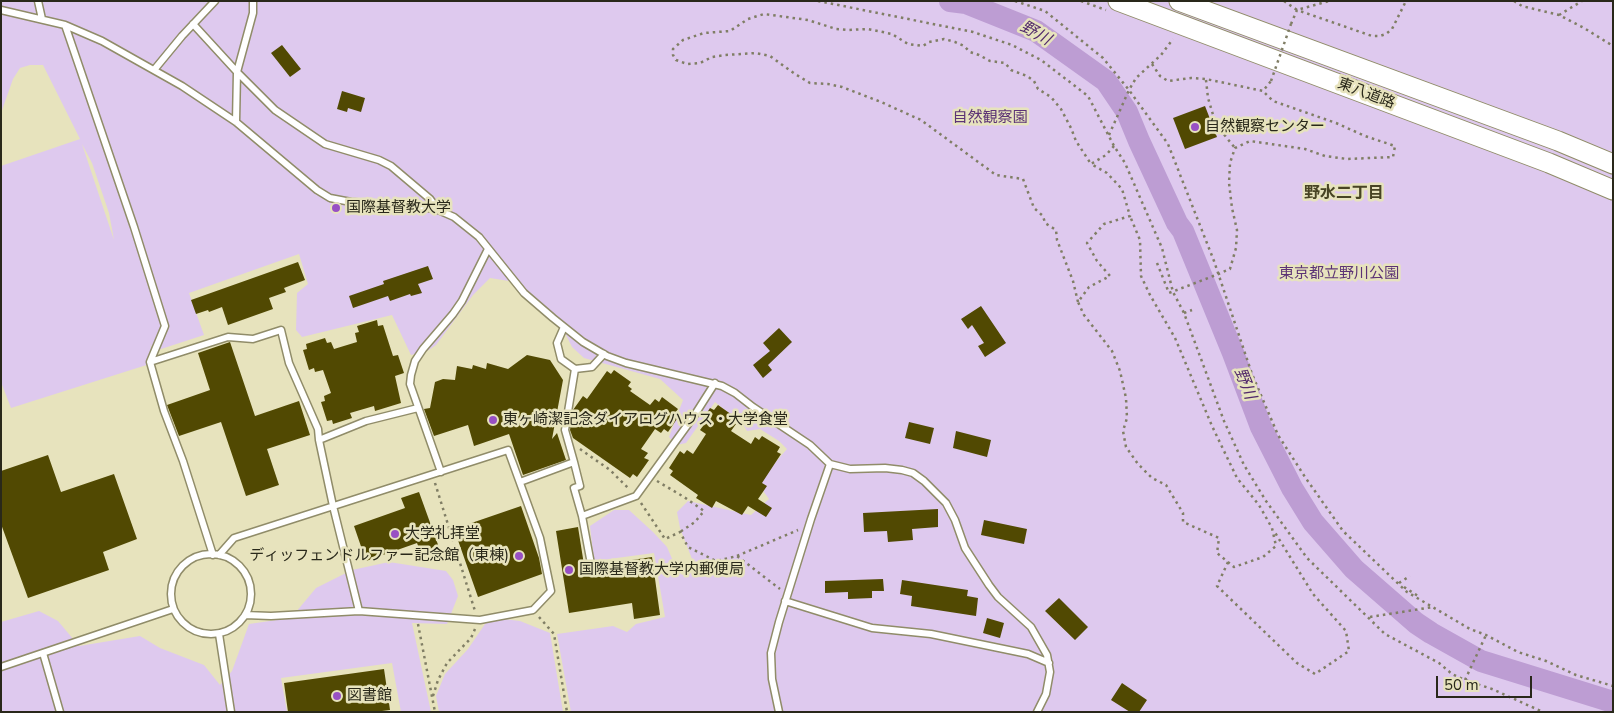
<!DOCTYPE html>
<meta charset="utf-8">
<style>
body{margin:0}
#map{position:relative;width:1614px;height:713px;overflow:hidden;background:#e7e3bd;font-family:"Nunito Sans",sans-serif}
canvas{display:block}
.frame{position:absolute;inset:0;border:2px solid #29281a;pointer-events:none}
.scale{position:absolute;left:1436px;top:676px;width:96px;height:22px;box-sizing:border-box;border:2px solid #29281a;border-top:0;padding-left:6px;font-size:15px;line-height:18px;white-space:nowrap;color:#29281a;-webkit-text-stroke:4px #e7e3bd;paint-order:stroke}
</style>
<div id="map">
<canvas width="1614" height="713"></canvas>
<div class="frame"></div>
<div class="scale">50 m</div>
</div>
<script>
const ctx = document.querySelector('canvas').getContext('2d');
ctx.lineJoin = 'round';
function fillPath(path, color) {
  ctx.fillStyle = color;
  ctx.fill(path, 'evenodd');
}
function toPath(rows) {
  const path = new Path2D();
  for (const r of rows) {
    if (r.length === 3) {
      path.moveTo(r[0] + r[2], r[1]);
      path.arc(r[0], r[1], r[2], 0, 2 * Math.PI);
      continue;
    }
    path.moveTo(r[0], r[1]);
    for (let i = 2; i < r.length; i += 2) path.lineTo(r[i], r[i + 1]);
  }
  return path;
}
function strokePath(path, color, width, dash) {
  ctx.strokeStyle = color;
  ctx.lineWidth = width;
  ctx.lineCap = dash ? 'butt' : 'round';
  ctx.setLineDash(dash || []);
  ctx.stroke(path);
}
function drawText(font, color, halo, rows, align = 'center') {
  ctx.font = font + ' "Nunito Sans","Noto Sans JP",sans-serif';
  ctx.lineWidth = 5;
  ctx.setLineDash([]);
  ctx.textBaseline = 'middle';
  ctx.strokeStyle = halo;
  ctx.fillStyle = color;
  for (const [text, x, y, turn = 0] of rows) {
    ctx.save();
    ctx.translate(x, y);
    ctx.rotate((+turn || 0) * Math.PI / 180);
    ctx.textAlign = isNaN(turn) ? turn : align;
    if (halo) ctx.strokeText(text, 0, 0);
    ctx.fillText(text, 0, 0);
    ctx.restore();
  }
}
fillPath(toPath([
 [1,1,1613,1,1613,712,571,712,557,634,613,626,627,632,636,624,665,617,654,553,594,561,590,526,614,510,629,510,653,532,667,547,676,568,682,575,692,570,692,559,680,528,677,512,688,501,751,515,769,499,761,488,761,479,787,449,779,441,760,429,747,431,743,424,715,402,686,443,677,445,669,437,683,400,660,379,584,358,572,347,559,321,509,281,490,278,473,295,436,345,429,350,411,355,392,315,302,337,296,330,297,293,308,284,299,254,189,293,204,335,155,351,150,344,156,362,11,408,1,382,1,166,80,139,43,65,30,65,20,68,13,79,1,113],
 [82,144,92,163,109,213,114,240],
 [389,562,446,571,453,580,458,596,447,624,412,623,431,712,401,712,392,663,281,678,287,712,1,712,1,622,39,611,58,621,79,646,140,636,160,648,204,665,220,685,232,671,249,624,291,618,316,588,352,570],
 [495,618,520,621,550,633,563,712,439,712,436,696,445,674,468,649,485,624]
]), '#dec9ee');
strokePath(toPath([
 [950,1,966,3,1036,31,1106,81,1127,112,1139,141,1177,223,1183,231,1233,353,1261,427,1292,488,1313,522,1354,569,1416,623,1431,633,1481,661,1613,702]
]), '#bd9dd3', 22);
fillPath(toPath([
 [282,45,301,69,290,77,271,53],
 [342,91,365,98,361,112,348,108,347,112,337,109],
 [1205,106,1217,137,1185,149,1173,118],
 [298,262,305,280,284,288,286,292,269,298,273,309,228,325,222,307,209,312,208,310,196,314,191,300],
 [428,266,433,279,418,284,422,293,411,296,410,294,390,301,388,296,353,308,349,296,384,284,383,281],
 [981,306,1006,343,985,357,978,346,984,343,972,325,968,329,961,319],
 [377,320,378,326,383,325,393,356,398,355,404,373,395,376,401,403,375,411,374,406,350,413,352,418,333,424,332,420,327,421,321,402,325,401,324,396,331,393,323,370,315,372,314,368,309,370,303,350,307,349,306,344,325,338,327,343,331,342,334,349,357,342,355,333,359,332,357,326],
 [779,328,792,342,768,365,772,370,763,378,753,365,770,351,763,343],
 [230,342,255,416,299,401,310,435,267,449,279,485,246,496,221,422,179,436,167,405,210,390,198,353],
 [527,355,550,360,563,380,552,439,557,433,566,460,523,475,509,434,474,446,468,425,434,436,424,409,430,408,435,382,443,379,455,380,457,366,472,369,473,365,486,369,487,363,508,369],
 [614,370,631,382,628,386,632,389,630,391,650,405,655,399,659,402,662,397,678,409,675,413,679,416,668,432,664,429,661,433,655,429,641,449,648,453,644,458,649,460,637,477,633,474,630,478,573,438,570,430,573,410,583,396,587,399,607,371,611,374],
 [718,405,735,417,732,421,736,424,731,431,751,444,755,437,759,440,762,436,780,447,777,452,781,454,762,483,767,486,758,499,772,508,766,517,748,506,742,515,716,501,712,508,696,498,698,495,670,475,673,471,669,468,680,451,684,454,687,450,693,454,706,434,700,430,703,426,700,424,710,408,714,410],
 [909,422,934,428,930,444,905,438],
 [956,431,991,440,987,457,953,448],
 [48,455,61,492,114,474,137,539,103,552,109,570,28,598,1,524,1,471],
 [419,492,441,553,423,559,417,543,366,561,354,526,405,508,401,498],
 [521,506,539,558,542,574,478,597,454,529],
 [938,509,938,527,912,529,913,540,888,542,887,531,864,532,863,513],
 [984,520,1027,529,1024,544,981,535],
 [578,527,585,571,626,564,625,561,652,557,660,615,634,619,632,603,569,613,556,531],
 [883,579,884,591,872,591,872,598,848,599,848,592,825,593,825,581],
 [902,580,968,590,967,596,978,598,976,616,911,606,912,596,900,594],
 [1059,598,1088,627,1075,640,1045,611],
 [987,618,1004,623,1000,638,983,633],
 [384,669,390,710,374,712,288,712,284,683],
 [1122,683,1147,700,1139,712,1130,712,1111,700]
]), '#514902');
const lane = toPath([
 [38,1,42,19],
 [1,10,65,25,102,41,182,86,236,122,317,190,330,198,351,202,424,207,438,210,454,217,479,237,524,293,553,318,583,342,607,356,626,363,722,386,735,393,753,407,810,445,830,464,850,469,885,468,902,470,913,473,924,481,946,503,955,520,965,548,989,585,998,597,1031,627,1047,655,1050,672,1046,694,1037,712],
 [193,24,237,72,275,110,325,144,379,160,391,166,430,199,438,210],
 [65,25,134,227,165,326,150,362,164,411,183,461,213,555],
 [154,70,182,36,215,1],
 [236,122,237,72,253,13,253,1],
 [564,327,557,343,561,359,575,369,592,367,604,354],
 [150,362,228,337,253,339,281,330,289,363,318,429,319,440,333,506,359,611],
 [319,440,366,421,418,408],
 [574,462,580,486,574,488,582,516],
 [441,472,410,384,411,375,415,361,423,349,453,314,462,301,488,249],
 [520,482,574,462,565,430,575,369],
 [211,594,40],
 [219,555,234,538,508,450,540,538,551,591,533,610,480,620,359,611,271,616,245,615],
 [591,564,582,516,636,496,694,416,715,383],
 [785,601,872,628,931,634,1028,654,1049,663],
 [219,634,231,712],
 [43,653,60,712],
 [1,667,173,609],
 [779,712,772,679,771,653,779,622,811,519,830,464]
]);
const primary = toPath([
 [1118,1,1549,163,1613,190],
 [1179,1,1558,141,1613,164]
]);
strokePath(lane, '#908c69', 9);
strokePath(primary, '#908c69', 21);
strokePath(toPath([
 [818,1,973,32,1012,45,1041,60,1088,96,1114,146,1125,163,1162,248,1173,292,1184,313,1224,421,1244,465,1266,501,1307,558,1385,634,1439,663,1452,674,1465,680,1492,689,1543,712],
 [1015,1,1045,11,1103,58,1129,90,1168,144,1214,261,1252,374,1278,435,1305,477,1343,531,1407,592,1470,629,1486,635,1518,652,1546,661,1576,675,1613,686],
 [1081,1,1106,10],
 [1284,1,1297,10,1329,1],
 [1514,1,1522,6,1559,15,1584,28,1613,46],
 [1559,15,1582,1],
 [1291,24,1297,10,1372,36,1380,36,1386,34,1392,29,1406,1],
 [1152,64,1160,76,1168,81,1191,78,1206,79,1263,91,1271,81],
 [1206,80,1208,98,1214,118,1222,132,1235,148],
 [1109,135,1129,90,1136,78,1161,55,1173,39],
 [1114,146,1106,155,1091,164,1107,173,1122,189,1130,216,1104,224,1087,243,1097,261,1110,276,1089,287,1078,302,1084,315,1112,351,1120,371,1126,398,1127,418,1123,431,1126,447,1138,464,1152,478,1166,485,1183,513,1183,522,1219,538,1217,553,1234,567,1263,557,1276,546,1272,528,1259,505,1237,478,1212,426,1175,338,1150,295,1141,276,1140,240,1130,216],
 [1157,263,1169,293,1216,275,1230,269,1236,248,1237,230,1232,208,1229,183,1230,163,1235,148,1250,141,1305,149,1325,156,1347,159,1393,157,1395,146,1365,136,1336,123,1273,101,1263,91],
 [1078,302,1073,281,1057,240,1056,230,1045,223,1043,216,1034,208,1023,179,996,175,921,120,881,102,842,87,828,84,810,83,795,74,770,56,756,53,725,55,712,57,700,63,687,64,676,60,673,55,673,49,683,40,704,33,730,31,748,19,764,14,808,20,836,29,848,30,868,29,892,34,908,44,923,46,929,42,944,39,955,42,964,46,970,52,979,55,990,61,1005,63,1011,70,1027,76,1034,81,1038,89,1051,97,1061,109,1071,128,1076,141,1091,164],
 [1184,313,1192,310],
 [580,449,610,470,629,489],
 [657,481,684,497,704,511,695,522,680,532],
 [435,483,475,611],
 [641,503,665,539,680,532,688,547,716,561,737,556,780,589],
 [737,556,798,530],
 [1228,562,1217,586,1297,663,1315,674,1349,651,1346,631,1313,594,1274,531],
 [1399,583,1410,576],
 [1404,587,1418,596],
 [539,617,554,634,567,712],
 [418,624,435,712],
 [1465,680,1486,635],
 [433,696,438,680,447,663,471,638,475,629]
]), '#807e65', 2.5, [2.5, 4]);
strokePath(lane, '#fff', 6);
strokePath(primary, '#fff', 19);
strokePath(toPath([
 [1271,81,1291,24],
 [1370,617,1433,607]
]), '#807e65', 2.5, [2.5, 4]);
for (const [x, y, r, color] of [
 [1195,127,5,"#9850c4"],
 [336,208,5,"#9850c4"],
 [493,420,5,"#9850c4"],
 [395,534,5,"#9850c4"],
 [519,556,5,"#9850c4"],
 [569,570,5,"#9850c4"],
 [337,696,5,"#9850c4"]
]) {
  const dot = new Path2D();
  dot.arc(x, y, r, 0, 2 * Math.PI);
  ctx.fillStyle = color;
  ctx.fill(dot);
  strokePath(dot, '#e7e3bd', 2);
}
drawText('15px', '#29281a', '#e7e3bd', [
 ["東八道路",1366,94,21]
]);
drawText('15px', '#5c3375', '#e7e3bd', [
 ["自然観察園",990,118],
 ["東京都立野川公園",1339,274]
]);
drawText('15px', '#29281a', '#e7e3bd', [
 ["自然観察センター",1205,127],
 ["国際基督教大学",346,208],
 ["東ヶ崎潔記念ダイアログハウス・大学食堂",503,420],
 ["大学礼拝堂",405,534],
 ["ディッフェンドルファー記念館（東棟)",509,556,"right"],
 ["国際基督教大学内郵便局",579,570],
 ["図書館",347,696]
], 'left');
drawText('italic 16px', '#522a6b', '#e7e3bd', [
 ["野川",1035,34,29],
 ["野川",1244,384,68]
]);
drawText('bold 16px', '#484424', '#e7e3bd', [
 ["野水二丁目",1344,194]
]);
</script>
